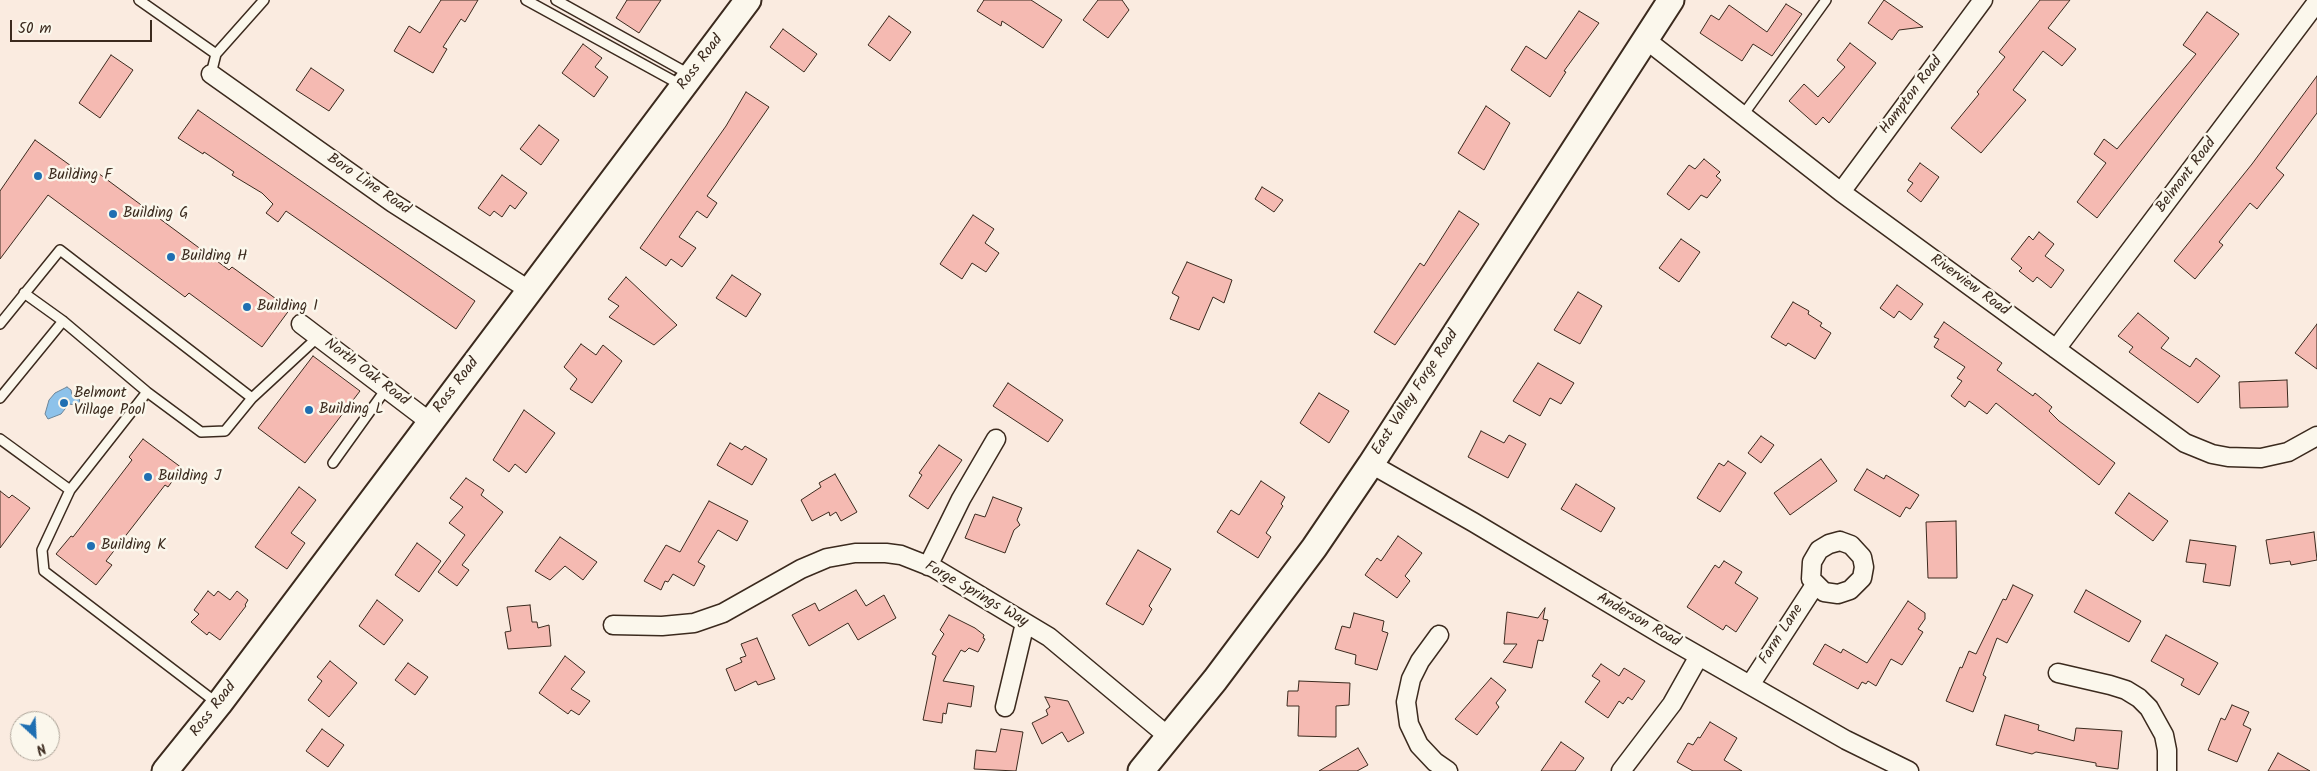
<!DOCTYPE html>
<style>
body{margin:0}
#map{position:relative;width:2317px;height:771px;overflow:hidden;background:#faebe0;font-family:Kalam,sans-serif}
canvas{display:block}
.north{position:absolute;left:10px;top:711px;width:50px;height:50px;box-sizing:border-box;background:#fbf7ec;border:1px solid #aea59a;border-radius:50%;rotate:155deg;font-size:14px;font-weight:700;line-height:20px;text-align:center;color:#3b2a1e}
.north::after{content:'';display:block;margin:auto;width:18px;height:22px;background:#1f6fb2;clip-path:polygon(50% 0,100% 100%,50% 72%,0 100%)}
.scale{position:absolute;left:10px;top:20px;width:142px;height:22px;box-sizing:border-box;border:2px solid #3b2a1e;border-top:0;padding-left:6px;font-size:15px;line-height:18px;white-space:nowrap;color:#3b2a1e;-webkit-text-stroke:4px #fbf7ec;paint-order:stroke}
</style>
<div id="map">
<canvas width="2317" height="771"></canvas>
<div class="north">N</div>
<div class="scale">50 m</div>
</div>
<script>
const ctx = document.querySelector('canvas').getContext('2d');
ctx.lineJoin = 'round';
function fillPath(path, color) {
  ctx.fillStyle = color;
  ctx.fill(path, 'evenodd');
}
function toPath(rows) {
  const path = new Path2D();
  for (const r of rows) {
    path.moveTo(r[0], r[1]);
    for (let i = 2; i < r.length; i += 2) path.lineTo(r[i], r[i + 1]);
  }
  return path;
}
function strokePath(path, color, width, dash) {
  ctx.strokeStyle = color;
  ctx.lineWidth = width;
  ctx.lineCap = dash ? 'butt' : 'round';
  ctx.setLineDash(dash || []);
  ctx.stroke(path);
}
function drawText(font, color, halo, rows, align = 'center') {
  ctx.font = font + ' Kalam,sans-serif';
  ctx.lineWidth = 5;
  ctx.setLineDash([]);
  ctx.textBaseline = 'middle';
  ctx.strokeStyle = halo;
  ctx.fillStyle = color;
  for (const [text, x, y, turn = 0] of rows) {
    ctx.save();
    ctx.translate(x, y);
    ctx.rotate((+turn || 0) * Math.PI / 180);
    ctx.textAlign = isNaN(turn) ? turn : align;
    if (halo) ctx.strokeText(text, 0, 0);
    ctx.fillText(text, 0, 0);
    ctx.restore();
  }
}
const water = toPath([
 [67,387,71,390,72,395,79,398,80,403,76,405,69,404,61,414,48,419,45,414,49,400,55,393,67,387]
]);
fillPath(water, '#8dc2ea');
strokePath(water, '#6c8598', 1);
const building = toPath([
 [441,0,478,0,465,22,461,19,443,47,447,49,433,73,394,51,409,26,420,33,441,0],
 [627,0,661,0,639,33,616,18,627,0],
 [984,0,1031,0,1062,20,1043,48,1002,21,1001,26,977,11,984,0],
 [1098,0,1122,0,1129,10,1108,38,1083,20,1098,0],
 [1884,0,1923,27,1899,30,1892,40,1868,23,1884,0],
 [2040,0,2070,0,2048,28,2076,49,2062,66,2043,51,2013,90,2026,100,1981,153,1951,128,1979,94,1977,92,2005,57,1999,52,2040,0],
 [1786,4,1802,14,1772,56,1753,44,1742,61,1700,33,1711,15,1719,20,1729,5,1767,32,1786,4],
 [1579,11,1599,23,1564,71,1566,72,1550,97,1511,70,1526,46,1546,59,1579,11],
 [2207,12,2239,34,2097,218,2077,202,2106,163,2094,154,2104,139,2117,149,2196,54,2183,45,2207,12],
 [889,16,911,32,890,61,868,45,889,16],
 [783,29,817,54,804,72,770,47,783,29],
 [1850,43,1876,63,1829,123,1823,117,1816,125,1789,101,1804,84,1818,97,1845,67,1837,60,1850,43],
 [583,44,602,58,595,67,608,77,594,97,562,73,583,44],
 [111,55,133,70,100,118,79,103,111,55],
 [311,68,344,90,329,111,296,90,311,68],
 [2317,76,2317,113,2276,168,2284,175,2257,209,2250,203,2219,242,2223,245,2195,279,2174,261,2252,164,2317,76],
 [746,92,769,107,707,196,717,203,707,218,697,211,679,237,696,248,682,267,671,259,666,266,640,248,726,126,746,92],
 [1486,106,1510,123,1484,170,1458,153,1486,106],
 [198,110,475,301,456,329,286,211,278,222,266,213,273,204,262,193,232,175,234,172,204,152,203,154,178,138,198,110],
 [539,125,559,140,541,165,520,149,539,125],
 [35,140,92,181,98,173,229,270,232,267,290,309,262,347,189,293,185,297,48,195,0,259,0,191,35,140],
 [1704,159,1720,172,1716,176,1721,180,1707,198,1701,195,1689,210,1667,194,1689,165,1695,169,1704,159],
 [1920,163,1939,177,1921,202,1907,191,1913,183,1908,180,1920,163],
 [502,175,527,193,515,209,510,205,502,217,494,211,490,216,478,208,502,175],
 [1262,187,1283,200,1274,212,1255,199,1262,187],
 [1459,211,1479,224,1395,345,1374,332,1420,263,1424,266,1459,211],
 [973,215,994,229,985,243,999,253,986,272,972,263,962,279,940,264,973,215],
 [2039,232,2054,244,2045,256,2064,270,2051,288,2037,277,2033,282,2019,271,2022,268,2011,259,2029,236,2033,240,2039,232],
 [1681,239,1700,252,1679,282,1659,268,1681,239],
 [1187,262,1232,280,1224,303,1213,297,1199,330,1170,319,1179,297,1172,293,1187,262],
 [732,275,761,294,746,317,716,298,732,275],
 [626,277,677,325,654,345,609,317,619,306,608,299,626,277],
 [1897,285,1923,304,1911,320,1899,311,1894,318,1880,308,1897,285],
 [1578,292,1602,306,1580,344,1554,330,1578,292],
 [1793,302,1809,311,1808,314,1822,323,1820,326,1831,333,1815,359,1788,343,1786,346,1771,337,1793,302],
 [2138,313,2169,338,2161,348,2190,367,2196,358,2220,376,2198,403,2129,352,2133,347,2118,336,2138,313],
 [1944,322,2002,363,1997,370,2033,396,2035,393,2052,407,2049,411,2059,421,2115,463,2099,485,1996,403,1987,414,1969,401,1965,407,1951,396,1962,381,1957,378,1965,367,1934,347,1939,339,1934,337,1944,322],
 [2317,324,2317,369,2295,353,2317,324],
 [581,344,596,355,603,345,622,361,592,403,570,389,577,379,564,367,581,344],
 [313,356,360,391,305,463,258,428,313,356],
 [1538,363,1574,383,1561,404,1550,398,1540,416,1513,401,1538,363],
 [2287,380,2288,407,2240,408,2239,382,2287,380],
 [1008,383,1063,420,1048,442,993,406,1008,383],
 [1319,393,1349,411,1329,443,1300,423,1319,393],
 [524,410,555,433,526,473,515,464,509,472,493,460,524,410],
 [1481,431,1504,443,1509,435,1526,444,1508,478,1468,457,1481,431],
 [1761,436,1774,445,1761,463,1748,453,1761,436],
 [143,439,182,468,168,487,165,485,106,561,112,565,96,585,56,554,71,536,73,537,132,460,129,457,143,439],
 [730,443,742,450,745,446,767,459,752,485,717,465,730,443],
 [939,445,962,460,928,509,909,496,922,475,919,473,939,445],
 [1821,459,1837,481,1790,515,1774,493,1821,459],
 [1728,461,1746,473,1720,512,1697,498,1719,463,1724,466,1728,461],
 [1867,469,1884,479,1886,475,1919,495,1910,509,1906,507,1900,517,1854,490,1867,469],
 [835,474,857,512,841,521,836,512,830,516,829,512,812,521,801,500,821,487,819,483,835,474],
 [466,478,484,490,481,495,503,512,462,565,469,570,457,586,438,572,465,535,449,523,463,507,450,498,466,478],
 [1261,481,1285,497,1281,504,1283,506,1266,533,1271,537,1258,558,1217,532,1231,510,1239,515,1261,481],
 [1576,484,1615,508,1601,532,1561,509,1576,484],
 [299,487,316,500,291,533,305,543,287,569,255,547,299,487],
 [0,491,9,498,12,495,30,508,0,548,0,491],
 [2129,493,2168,521,2153,541,2115,513,2129,493],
 [993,497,1022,508,1017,520,1020,525,1014,530,1005,553,965,538,975,514,985,517,993,497],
 [709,501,748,521,737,541,718,530,698,562,705,566,694,586,673,574,668,582,665,581,661,590,644,581,666,545,680,552,709,501],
 [1956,521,1957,578,1928,578,1926,522,1956,521],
 [2314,532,2317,560,2291,565,2290,561,2270,564,2266,540,2314,532],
 [1398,536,1422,553,1405,576,1410,581,1397,598,1365,575,1377,558,1381,561,1398,536],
 [560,537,597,562,583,580,565,566,550,580,535,571,560,537],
 [2190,540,2236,546,2230,586,2203,582,2206,564,2186,562,2190,540],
 [417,543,441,561,419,592,395,575,417,543],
 [1138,550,1171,569,1149,606,1152,609,1143,625,1106,604,1138,550],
 [1724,561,1742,572,1735,583,1758,598,1736,632,1726,625,1723,630,1687,607,1715,565,1719,568,1724,561],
 [2013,585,2033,595,2007,643,1997,638,1983,675,1986,677,1973,712,1946,701,1960,667,1962,668,1969,651,1976,654,2003,599,2006,600,2013,585],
 [856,590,866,606,884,595,896,618,858,640,848,623,809,646,792,615,815,603,819,611,856,590],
 [2086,590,2141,621,2129,642,2074,612,2086,590],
 [208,591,214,596,218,591,230,600,237,591,248,600,245,605,246,606,220,640,209,632,207,635,191,622,199,614,194,610,208,591],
 [377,600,403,620,384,645,359,626,377,600],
 [1908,601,1925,613,1925,619,1918,629,1923,632,1902,665,1891,659,1876,686,1868,681,1866,684,1862,682,1858,689,1813,664,1825,644,1841,653,1843,649,1867,663,1908,601],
 [530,605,532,622,537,622,538,628,549,625,551,646,508,649,505,632,511,631,507,607,530,605],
 [1545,608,1543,619,1548,620,1543,641,1538,640,1532,668,1503,662,1517,644,1504,644,1507,612,1538,618,1545,608],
 [1354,613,1384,621,1382,631,1388,633,1377,670,1355,664,1356,655,1335,649,1342,626,1350,628,1354,613],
 [949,615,975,628,984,635,983,638,985,639,978,652,969,648,965,652,961,650,943,681,974,686,971,707,948,703,946,714,943,713,942,723,923,720,936,656,932,654,944,634,940,630,949,615],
 [2166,635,2218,663,2199,695,2181,685,2184,679,2151,661,2166,635],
 [757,638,775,679,758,685,756,681,735,691,726,669,742,662,740,658,746,656,741,644,757,638],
 [565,656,585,672,571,689,590,701,579,715,571,710,568,714,539,693,565,656],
 [330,661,357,683,329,717,308,700,322,681,317,677,330,661],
 [408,663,428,677,415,695,395,680,408,663],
 [1601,664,1619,676,1624,668,1645,681,1632,700,1628,697,1623,704,1619,701,1608,718,1585,702,1600,681,1592,676,1601,664],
 [1491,678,1506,690,1496,703,1499,707,1477,735,1455,719,1491,678],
 [1299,681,1350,683,1349,705,1336,706,1336,737,1298,736,1299,706,1287,706,1288,691,1298,691,1299,681],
 [1045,697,1068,701,1084,733,1068,742,1062,732,1042,744,1032,723,1048,715,1046,710,1050,707,1045,697],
 [2232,705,2249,712,2243,725,2251,729,2237,762,2208,750,2221,718,2225,720,2232,705],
 [2005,715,2039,725,2038,730,2074,741,2076,728,2122,731,2118,769,2096,766,2096,763,2036,752,2032,754,1996,745,2005,715],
 [1710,722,1737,738,1724,760,1742,771,1693,771,1677,762,1688,743,1693,745,1698,737,1700,738,1710,722],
 [322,729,344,745,328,767,306,751,322,729],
 [1001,729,1023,732,1016,771,974,769,976,750,996,752,1001,729],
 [1561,742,1584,758,1575,771,1541,771,1561,742],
 [1358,748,1368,765,1357,771,1319,771,1358,748],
 [2278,753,2310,771,2268,771,2278,753]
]);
fillPath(building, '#f5bab2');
strokePath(building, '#3b2a1e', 1);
const lane = toPath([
 [139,0,216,54],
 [526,0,681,85],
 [556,0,689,74],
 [211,74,216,54,264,0],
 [1743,115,1826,0],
 [24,293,63,321,147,392,201,432,225,431,252,398,318,337],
 [0,324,60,250,252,398],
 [147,392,70,490,42,550,44,571,217,703],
 [0,398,63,321],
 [0,439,70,490],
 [333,463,386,389]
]);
const street = toPath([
 [1645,39,1841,192,2185,443,2212,454,2228,457,2261,458,2288,452,2317,436],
 [211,74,393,203,529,290],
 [1841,192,1983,0],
 [301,324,430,422],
 [2056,349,2317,2],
 [1371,464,1473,522,1664,636,1846,740,1909,771],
 [1840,541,1851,545,1862,557,1864,567,1862,578,1850,590,1838,594,1824,592,1811,579,1812,562,1819,550,1829,544,1840,541],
 [928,566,961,499,996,439],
 [613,625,662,626,694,623,723,613,801,569,827,558,855,553,886,553,901,555,934,568,1049,637,1169,737],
 [1439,635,1420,661,1411,679,1406,702,1409,724,1419,745,1435,762,1448,771],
 [2058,673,2110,685,2126,690,2139,698,2149,708,2164,735,2167,750,2167,771],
 [1750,685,1815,585],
 [1005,707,1025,623],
 [1621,771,1672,704,1699,656]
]);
const secondary = toPath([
 [165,771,219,704,748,0],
 [1141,771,1215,680,1314,548,1371,464,1671,0]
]);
strokePath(lane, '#3b2a1e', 12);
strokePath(street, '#3b2a1e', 21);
strokePath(secondary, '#3b2a1e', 29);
strokePath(lane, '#fbf7ec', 9);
strokePath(street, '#fbf7ec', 18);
strokePath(secondary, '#fbf7ec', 25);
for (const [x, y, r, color] of [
 [38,176,5,"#1f6fb2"],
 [113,214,5,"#1f6fb2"],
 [171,257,5,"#1f6fb2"],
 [247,307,5,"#1f6fb2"],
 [64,403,5,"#1f6fb2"],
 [309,410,5,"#1f6fb2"],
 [148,477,5,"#1f6fb2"],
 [91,546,5,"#1f6fb2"]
]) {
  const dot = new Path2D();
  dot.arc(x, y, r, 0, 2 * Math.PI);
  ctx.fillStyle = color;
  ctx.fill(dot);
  strokePath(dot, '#fbf7ec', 2);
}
drawText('15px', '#3b2a1e', '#fbf7ec', [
 ["Ross Road",701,63,-53],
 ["Hampton Road",1912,96,-53],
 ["Belmont Road",2187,176,-53],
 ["Boro Line Road",368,185,34],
 ["Riverview Road",1969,286,36],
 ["North Oak Road",366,373,37],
 ["Ross Road",457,386,-53],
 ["East Valley Forge Road",1416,393,-57],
 ["Forge Springs Way",976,595,30],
 ["Anderson Road",1638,621,30],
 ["Farm Lane",1782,635,-57],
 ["Ross Road",214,710,-52]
]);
drawText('15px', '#3b2a1e', '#fbf7ec', [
 ["Building F",48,176],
 ["Building G",123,214],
 ["Building H",181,257],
 ["Building I",257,307],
 ["Belmont",74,394],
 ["Village Pool",74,411],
 ["Building L",319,410],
 ["Building J",158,477],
 ["Building K",101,546]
], 'left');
</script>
